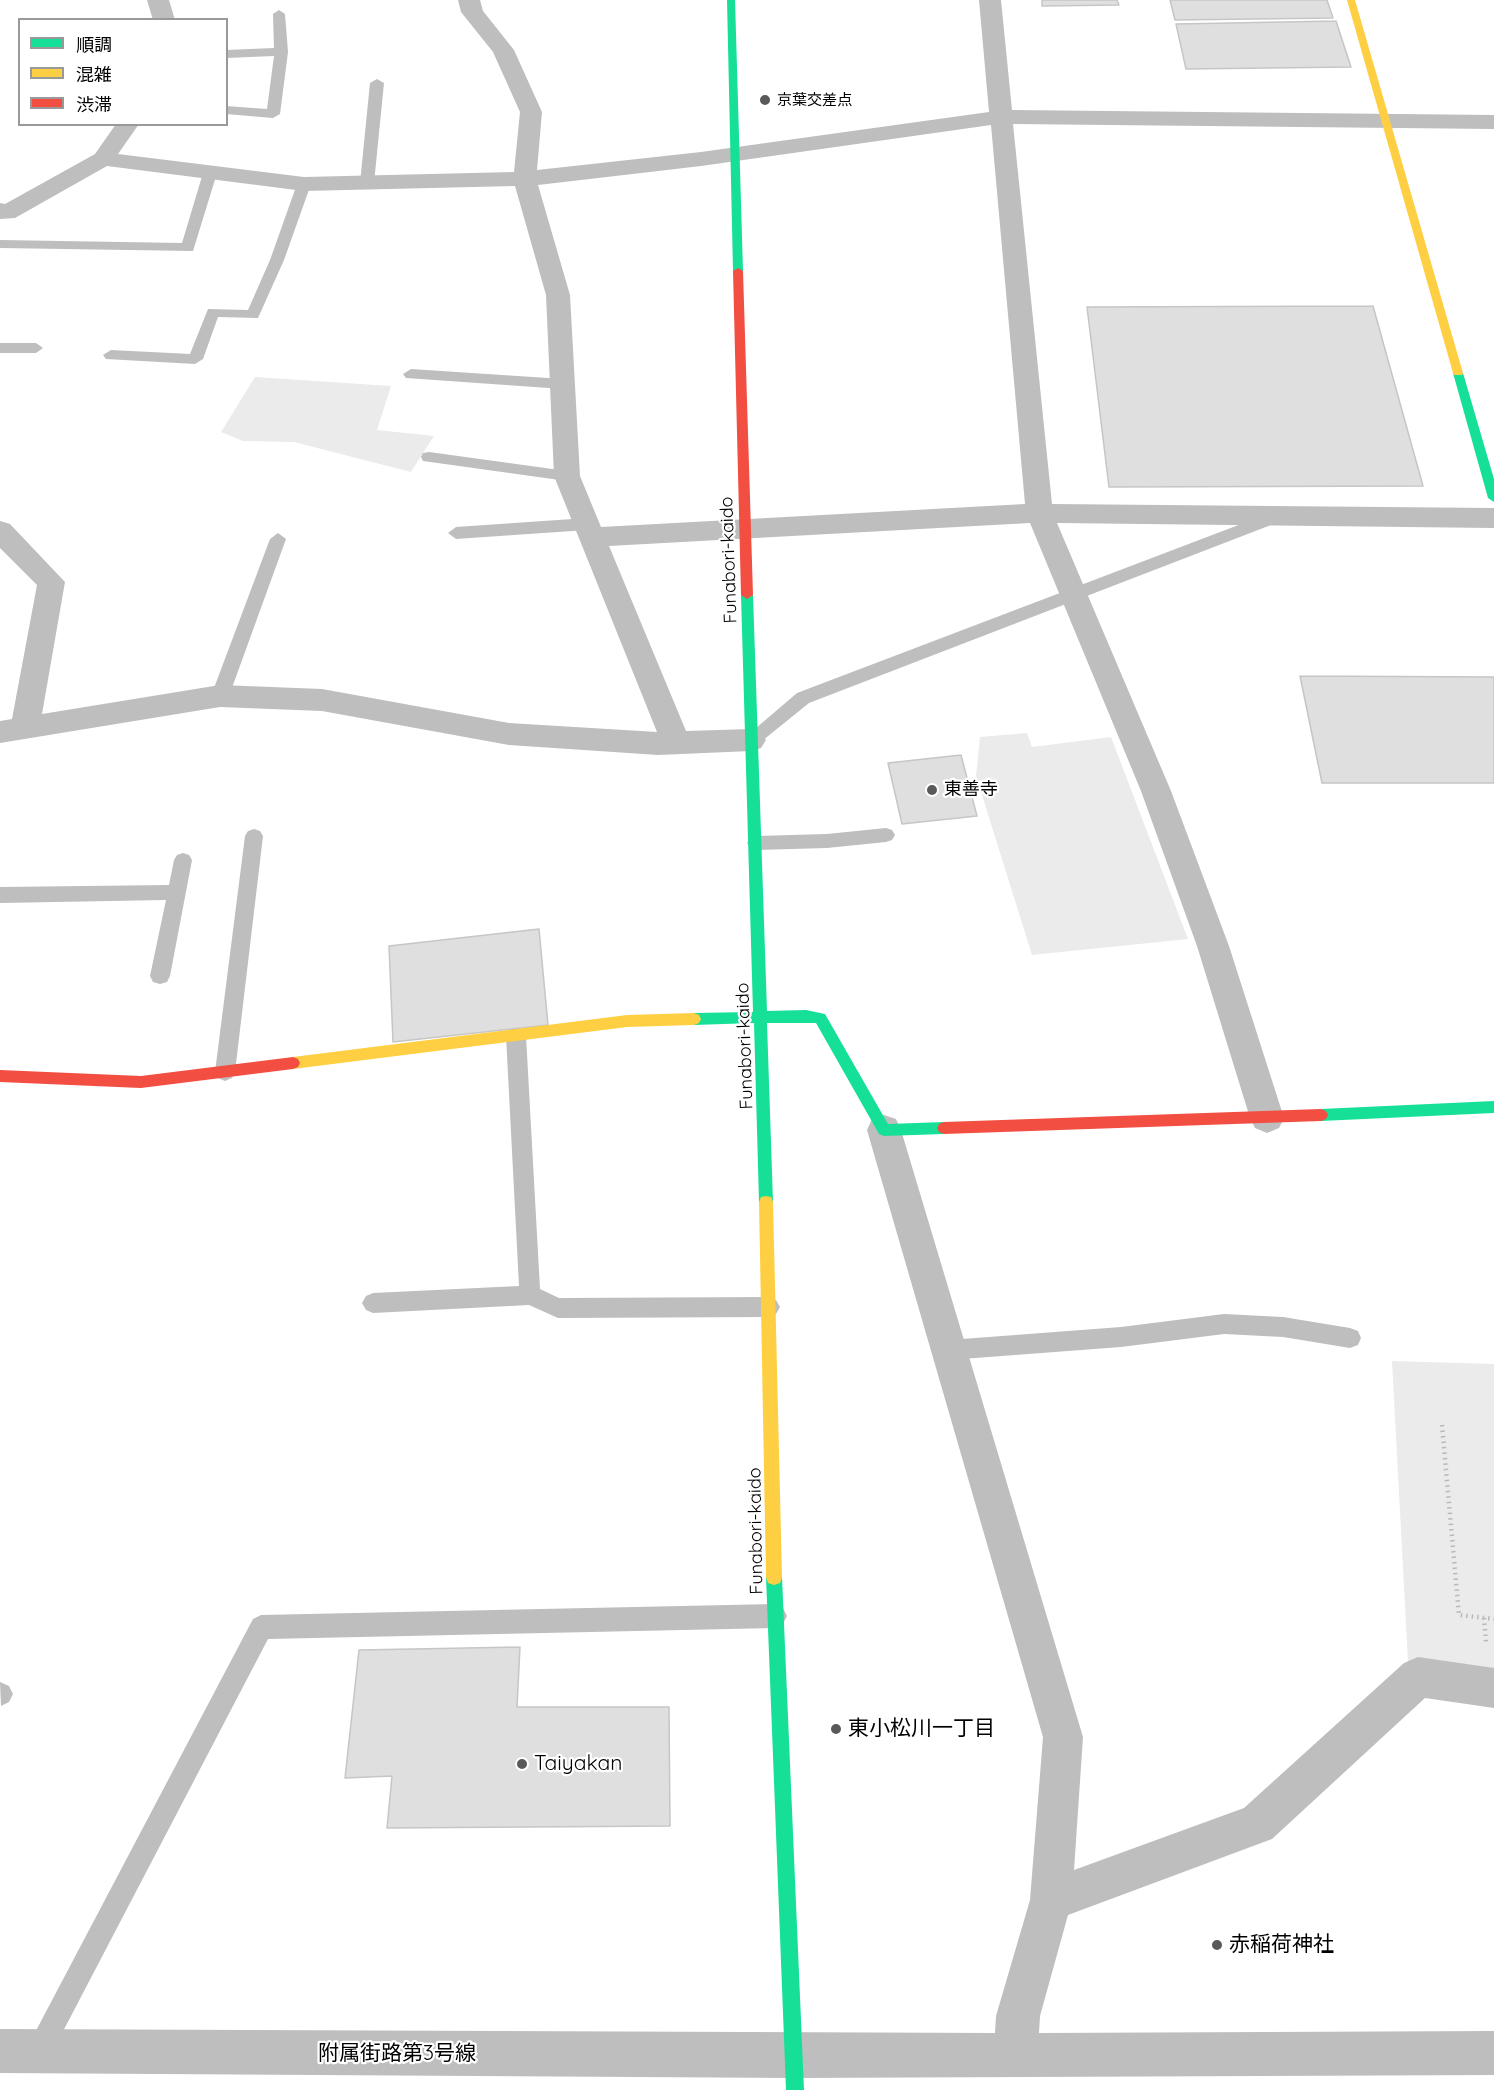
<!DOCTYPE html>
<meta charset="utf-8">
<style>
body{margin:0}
#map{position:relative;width:1494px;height:2090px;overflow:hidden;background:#fff;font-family:Quicksand,"Noto Sans JP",sans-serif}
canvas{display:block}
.legend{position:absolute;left:18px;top:18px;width:210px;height:108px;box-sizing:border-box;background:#fff;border:2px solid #999;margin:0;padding:8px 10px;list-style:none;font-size:18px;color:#000}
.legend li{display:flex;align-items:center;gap:12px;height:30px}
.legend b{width:30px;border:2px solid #999}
</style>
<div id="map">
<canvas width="1494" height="2090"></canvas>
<ul class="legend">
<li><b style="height:8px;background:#16e098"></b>順調</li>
<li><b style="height:8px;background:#ffcf43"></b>混雑</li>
<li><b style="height:8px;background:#f24e42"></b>渋滞</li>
</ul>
</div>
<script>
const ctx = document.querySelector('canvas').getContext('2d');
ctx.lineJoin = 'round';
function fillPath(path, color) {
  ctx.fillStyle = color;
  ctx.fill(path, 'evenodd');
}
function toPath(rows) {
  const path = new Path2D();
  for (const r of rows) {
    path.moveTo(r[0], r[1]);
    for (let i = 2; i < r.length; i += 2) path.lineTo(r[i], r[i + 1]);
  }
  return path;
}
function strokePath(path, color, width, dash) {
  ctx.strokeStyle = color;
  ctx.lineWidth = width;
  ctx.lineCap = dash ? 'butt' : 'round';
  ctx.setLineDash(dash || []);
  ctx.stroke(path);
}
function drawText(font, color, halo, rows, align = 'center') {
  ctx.font = font + ' Quicksand,"Noto Sans JP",sans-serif';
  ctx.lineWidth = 4.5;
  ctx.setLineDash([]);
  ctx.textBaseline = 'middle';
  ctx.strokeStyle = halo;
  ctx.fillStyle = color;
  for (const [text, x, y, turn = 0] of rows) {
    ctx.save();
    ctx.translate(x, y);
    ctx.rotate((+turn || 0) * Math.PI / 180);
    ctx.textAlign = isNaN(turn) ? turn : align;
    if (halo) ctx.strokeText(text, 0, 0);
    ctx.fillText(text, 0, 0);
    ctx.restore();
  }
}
fillPath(toPath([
 [255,377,391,386,377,430,434,436,411,472,294,442,243,441,221,432],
 [1027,733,1032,747,1111,737,1188,939,1032,955,976,776,980,737],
 [1392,1361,1494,1364,1494,1673,1408,1662]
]), '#ebebeb');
const building = toPath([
 [1042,0,1117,0,1119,5,1042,6,1042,0],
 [1170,0,1327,0,1333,18,1175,20,1170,0],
 [1336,21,1351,67,1186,69,1176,24,1336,21],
 [1373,306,1423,486,1109,487,1087,307,1373,306],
 [1300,676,1494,677,1494,783,1322,783,1300,676],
 [961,755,977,816,902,824,888,763,961,755],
 [539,929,548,1025,393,1042,389,946,539,929],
 [520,1647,517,1707,669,1707,670,1826,387,1828,392,1776,345,1778,359,1650,520,1647]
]);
fillPath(building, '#dfdfdf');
strokePath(building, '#c6c6c6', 1.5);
strokePath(toPath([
 [1442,1425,1459,1615,1494,1619],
 [1484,1618,1486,1642]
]), '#b9b9b9', 4.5, [1.5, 4]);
fillPath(toPath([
 [279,10,285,14,288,52,280,114,273,118,226,114,226,106,267,109,274,56,226,58,226,50,274,48,273,14,279,10],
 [377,79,384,83,374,183,367,187,360,183,370,83,377,79],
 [210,169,217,173,193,251,0,248,0,240,182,243,203,173,210,169],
 [304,180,311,184,284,260,258,318,218,317,203,359,195,364,106,359,103,355,111,350,190,354,208,309,248,310,270,260,297,184,304,180],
 [0,343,36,343,43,348,36,353,0,353,0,343],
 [411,369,563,379,571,384,563,389,406,378,403,374,411,369],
 [429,452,567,471,575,476,567,481,423,461,421,457,423,453,429,452],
 [1278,510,1286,516,1284,520,809,703,757,745,745,745,742,740,797,693,1278,510],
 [587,518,595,524,587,530,456,539,448,533,456,527,587,518],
 [278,533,286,539,229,696,226,701,214,701,211,696,270,539,278,533],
 [886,828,892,830,895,835,892,840,886,842,827,848,756,850,750,848,747,843,750,838,756,836,827,834,886,828],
 [254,829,260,831,263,836,235,1072,232,1078,225,1081,218,1078,215,1072,245,836,248,831,254,829],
 [183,853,189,855,192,860,170,976,167,982,160,984,153,982,150,976,166,900,0,903,0,887,169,885,174,860,177,855,183,853],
 [516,1028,523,1030,526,1036,540,1289,559,1298,769,1297,776,1300,780,1307,776,1314,769,1317,558,1318,529,1305,373,1313,366,1310,362,1303,366,1296,373,1293,519,1286,506,1036,509,1030,516,1028],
 [1224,1314,1283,1317,1350,1328,1358,1331,1361,1338,1358,1345,1350,1348,1283,1337,1224,1334,1121,1347,949,1360,941,1357,938,1350,941,1343,949,1340,1121,1327,1224,1314],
 [775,1604,783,1608,787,1616,783,1624,775,1628,268,1639,48,2060,39,2064,30,2060,26,2051,30,2042,253,1619,261,1615,775,1604],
 [0,1682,9,1686,13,1694,9,1702,1,1706,0,1682]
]), '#bebebe');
fillPath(toPath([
 [147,0,169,0,175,20,153,20,147,0],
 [458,0,480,0,483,11,514,50,542,112,537,170,701,152,989,112,979,0,1001,0,1012,110,1494,115,1494,129,1013,124,1052,504,1494,508,1494,528,1057,523,1171,791,1229,946,1284,1118,1279,1128,1267,1133,1255,1128,1250,1118,1197,946,1141,791,1030,523,609,546,686,731,751,729,761,732,766,740,761,748,751,751,658,755,509,745,322,711,220,707,0,743,0,721,12,719,37,585,0,548,0,521,10,524,65,582,42,714,220,685,322,689,509,723,657,732,554,476,546,295,515,186,304,191,107,166,15,218,0,219,0,203,5,204,95,154,116,124,139,124,118,154,304,177,514,172,520,112,493,52,461,12,458,0],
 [991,125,1025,504,601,527,580,476,570,295,538,185,701,166,991,125],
 [884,1115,896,1119,901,1130,1083,1737,1074,1870,1244,1808,1404,1663,1418,1657,1494,1668,1494,1708,1425,1698,1272,1839,1068,1915,1040,2016,1039,2033,1494,2031,1494,2075,794,2078,0,2073,0,2029,995,2033,996,2016,1030,1900,1043,1737,867,1130,872,1119,884,1115]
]), '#bebebe');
fillPath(toPath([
 [727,0,735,0,743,271,738,274,733,271,727,0],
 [1458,370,1463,373,1494,479,1494,502,1488,498,1453,373,1458,370],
 [747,591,753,595,767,1011,806,1010,825,1014,888,1124,944,1122,949,1124,951,1128,949,1132,944,1134,884,1136,879,1134,816,1023,767,1023,773,1202,771,1207,766,1208,761,1207,759,1202,754,1023,694,1025,689,1023,687,1019,689,1015,694,1013,753,1012,741,595,747,591],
 [1494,1101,1494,1113,1321,1121,1316,1119,1314,1115,1316,1111,1321,1109,1494,1101],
 [774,1569,780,1571,782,1577,804,2090,786,2090,766,1577,768,1571,774,1569]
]), '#16e098');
fillPath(toPath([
 [1347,0,1355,0,1463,373,1462,375,1454,375,1453,373,1347,0],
 [694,1013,699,1015,701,1019,699,1023,694,1025,627,1027,293,1069,288,1067,286,1063,288,1059,293,1057,627,1015,694,1013],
 [766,1196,771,1197,773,1202,782,1577,780,1583,774,1585,768,1583,766,1577,759,1202,761,1197,766,1196]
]), '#ffcf43');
fillPath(toPath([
 [738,268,743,271,753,595,747,599,741,595,733,271,738,268],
 [293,1057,298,1059,300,1063,298,1067,293,1069,141,1088,0,1082,0,1070,141,1076,293,1057],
 [1321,1109,1326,1111,1328,1115,1326,1119,1321,1121,944,1134,939,1132,937,1128,939,1124,944,1122,1321,1109]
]), '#f24e42');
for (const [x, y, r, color] of [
 [765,100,6,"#595959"],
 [932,790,6,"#595959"],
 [836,1729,6,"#595959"],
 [522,1764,6,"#595959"],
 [1217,1945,6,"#595959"]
]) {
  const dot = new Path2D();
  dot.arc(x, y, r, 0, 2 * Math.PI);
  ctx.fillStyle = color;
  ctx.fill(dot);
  strokePath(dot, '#fff', 2);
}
drawText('15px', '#000', '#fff', [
 ["京葉交差点",777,100]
], 'left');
drawText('18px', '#000', '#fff', [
 ["Funabori-kaido",729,560,-92],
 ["Funabori-kaido",745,1046,-92],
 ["Funabori-kaido",756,1531,-91]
]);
drawText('18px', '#000', '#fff', [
 ["東善寺",944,790]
], 'left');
drawText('21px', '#000', '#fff', [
 ["東小松川一丁目",848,1729],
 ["Taiyakan",534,1764],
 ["赤稲荷神社",1229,1945]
], 'left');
drawText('21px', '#000', '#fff', [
 ["附属街路第3号線",397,2054]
]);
</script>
